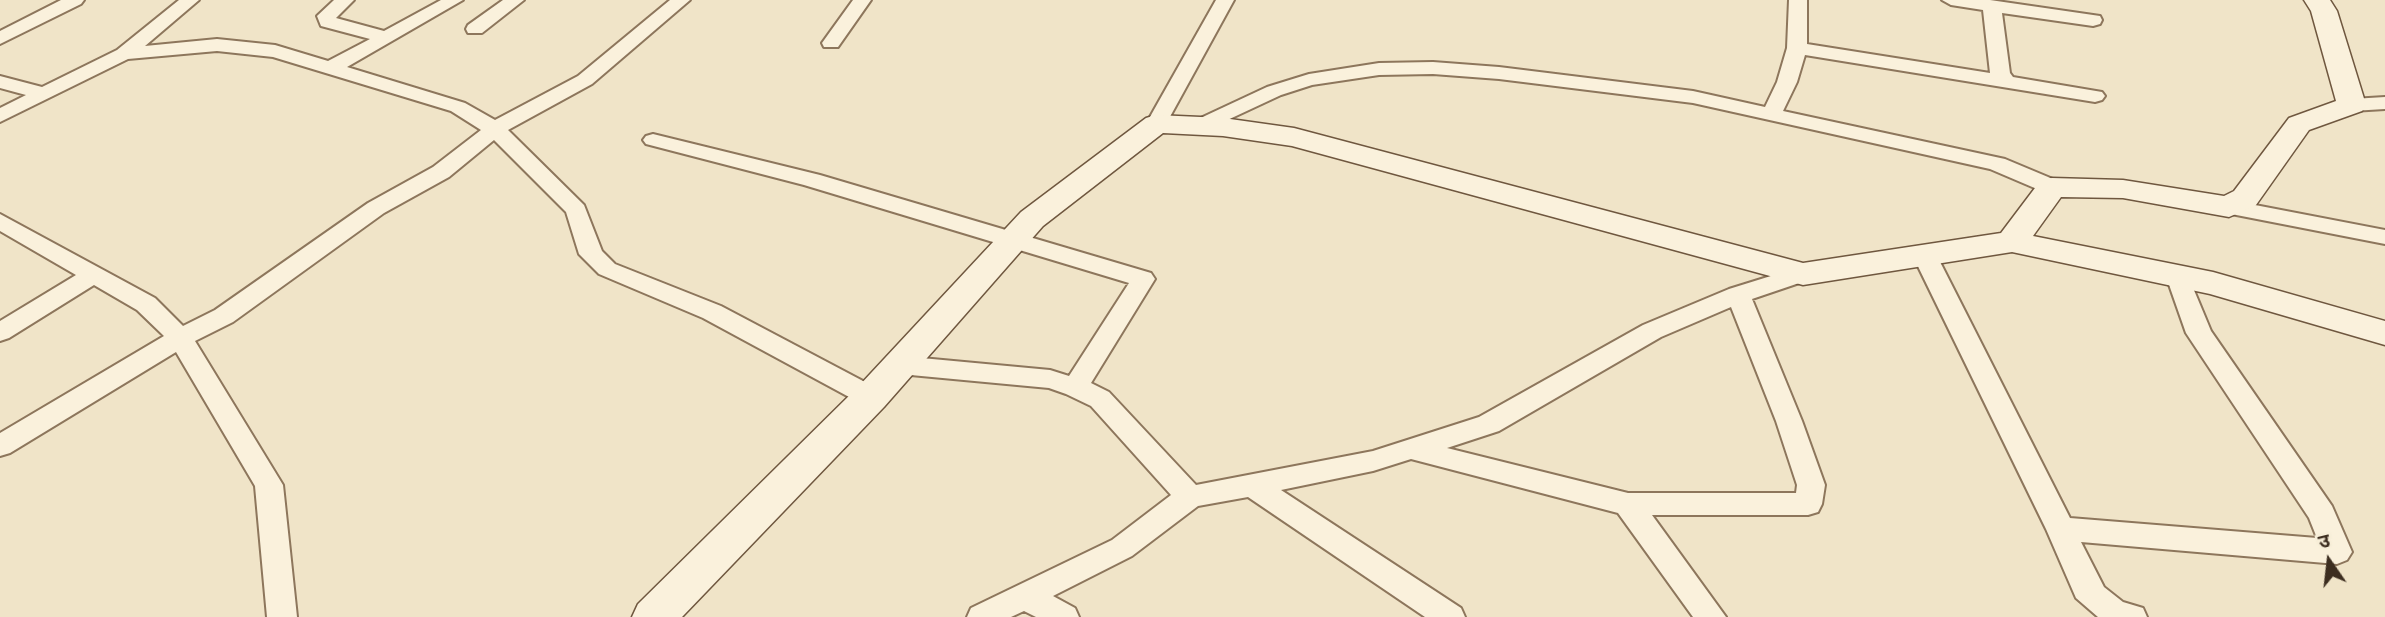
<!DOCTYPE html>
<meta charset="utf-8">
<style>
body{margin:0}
#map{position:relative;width:2385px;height:617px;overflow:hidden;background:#f0e4c8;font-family:"IBM Plex Serif","Noto Sans Devanagari",serif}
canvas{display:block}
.north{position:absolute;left:2294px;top:526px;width:70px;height:70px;-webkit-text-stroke:5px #f7eed8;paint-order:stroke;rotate:346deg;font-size:19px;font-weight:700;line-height:28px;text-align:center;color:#3d2e20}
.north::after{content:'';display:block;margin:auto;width:24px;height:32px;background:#3d2e20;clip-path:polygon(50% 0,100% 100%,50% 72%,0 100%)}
</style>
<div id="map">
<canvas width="2385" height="617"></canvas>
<div class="north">उ</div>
</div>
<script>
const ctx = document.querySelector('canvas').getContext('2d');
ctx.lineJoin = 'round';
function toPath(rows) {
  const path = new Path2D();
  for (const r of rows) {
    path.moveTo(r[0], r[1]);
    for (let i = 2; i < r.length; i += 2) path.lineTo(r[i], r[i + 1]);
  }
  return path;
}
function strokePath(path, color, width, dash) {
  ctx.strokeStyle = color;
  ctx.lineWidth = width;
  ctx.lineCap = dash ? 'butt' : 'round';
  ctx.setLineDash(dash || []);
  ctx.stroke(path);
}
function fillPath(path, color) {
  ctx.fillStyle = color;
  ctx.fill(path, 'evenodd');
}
const street = toPath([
 [61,0,84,0,81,4,0,44,0,31,61,0],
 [179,0,199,0,145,46,217,39,275,45,328,61,370,39,321,26,317,16,334,0,354,0,336,18,384,31,441,0,463,0,347,67,465,103,495,120,578,76,670,0,690,0,592,84,508,130,584,205,602,251,615,264,721,306,880,390,884,397,880,404,871,406,862,404,703,318,599,274,579,254,566,212,494,140,449,177,384,213,233,322,195,341,283,485,297,617,267,617,255,486,176,352,10,453,0,456,0,433,164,336,137,310,94,285,9,338,0,341,0,321,76,275,0,231,0,214,155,298,183,326,215,310,368,203,433,167,481,130,451,111,273,57,217,51,128,59,0,122,0,108,26,95,0,88,0,76,42,87,117,50,179,0],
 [503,0,524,0,482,33,468,33,466,29,468,25,503,0],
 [853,0,871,0,838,47,824,47,822,43,853,0],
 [1216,0,1234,0,1166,124,1163,128,1156,130,1149,128,1146,124,1216,0],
 [1789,0,1807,0,1807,44,1990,73,1983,10,1951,5,1942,0,1990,0,2100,16,2102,20,2100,24,2093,26,2002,13,2010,73,2013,77,2102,92,2105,96,2102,100,2095,102,1805,55,1797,82,1783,111,2005,159,2060,182,2063,187,2060,192,2044,192,1990,169,1693,103,1499,79,1433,74,1379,75,1312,85,1281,95,1206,130,1192,130,1189,126,1192,122,1267,87,1309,74,1379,63,1433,62,1499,67,1693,91,1765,107,1777,82,1787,48,1789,0],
 [2385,97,2385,109,2352,111,2345,109,2342,105,2345,101,2352,99,2385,97],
 [653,134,820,175,1151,273,1155,279,1091,383,1109,392,1196,485,1373,451,1479,417,1643,325,1729,289,1803,266,1811,269,1815,274,1811,279,1752,299,1802,421,1825,485,1822,504,1818,512,1808,515,1652,515,1726,617,1693,617,1618,513,1411,459,1373,471,1281,490,1461,608,1465,617,1425,617,1248,497,1198,506,1132,556,1053,596,1075,608,1079,617,1036,617,1024,611,1011,617,967,617,971,608,1112,540,1171,495,1091,406,1066,394,1049,388,900,374,891,371,887,365,891,359,900,356,1050,370,1069,376,1129,283,804,185,646,144,643,140,646,136,653,134],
 [1731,307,1776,421,1797,485,1796,493,1628,493,1447,448,1499,431,1661,337,1731,307],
 [2229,200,2385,230,2385,244,2221,212,2218,207,2221,202,2229,200],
 [1924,247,1932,249,1936,254,2070,518,2317,538,2309,518,2186,333,2166,276,2170,271,2178,268,2186,271,2211,331,2332,506,2352,552,2347,560,2337,564,2081,542,2104,587,2123,602,2143,608,2147,617,2098,617,2076,598,2046,529,1912,254,1916,249,1924,247]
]);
const secondary = toPath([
 [2304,0,2330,0,2337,11,2366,105,2362,111,2309,130,2256,205,2229,217,2123,198,2061,197,2033,236,2213,272,2385,321,2385,345,2210,294,2012,252,1803,285,1292,146,1223,136,1163,133,1043,226,884,407,682,617,632,617,638,604,858,387,1021,212,1146,118,1156,115,1223,118,1294,128,1803,263,2001,233,2041,180,2052,178,2123,180,2224,196,2234,191,2289,118,2336,101,2311,11,2304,0]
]);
strokePath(street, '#8d765c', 4);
strokePath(secondary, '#6f573f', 3);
fillPath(street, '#faf1dc');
fillPath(secondary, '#faf1dc');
</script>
